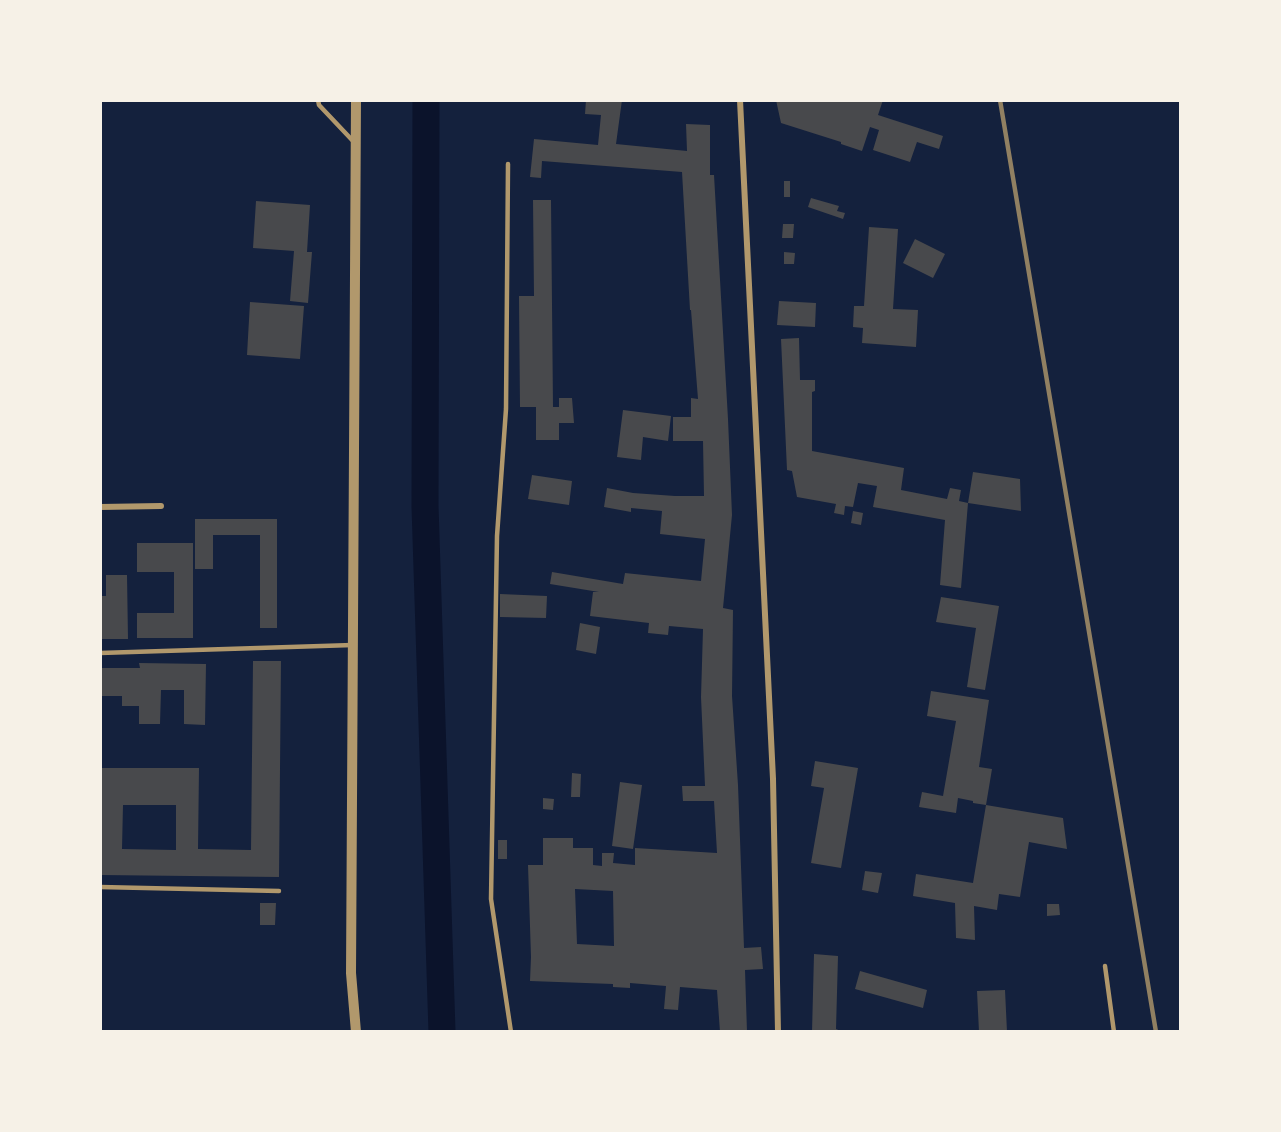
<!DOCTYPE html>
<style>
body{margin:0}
#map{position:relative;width:1281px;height:1132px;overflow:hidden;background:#14213d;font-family:Rubik,sans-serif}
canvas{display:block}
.frame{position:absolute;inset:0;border:102px solid #f6f1e7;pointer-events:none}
</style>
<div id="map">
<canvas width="1281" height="1132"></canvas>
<div class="frame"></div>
</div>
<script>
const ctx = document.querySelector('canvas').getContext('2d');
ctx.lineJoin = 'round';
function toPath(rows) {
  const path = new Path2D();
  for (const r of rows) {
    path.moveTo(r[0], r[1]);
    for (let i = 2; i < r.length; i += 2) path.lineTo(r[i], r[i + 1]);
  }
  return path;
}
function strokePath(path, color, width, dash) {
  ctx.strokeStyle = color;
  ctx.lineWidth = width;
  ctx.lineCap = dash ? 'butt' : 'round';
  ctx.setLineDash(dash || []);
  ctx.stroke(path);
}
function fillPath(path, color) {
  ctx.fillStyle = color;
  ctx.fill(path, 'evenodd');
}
strokePath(toPath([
 [426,100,425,506,442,1032]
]), '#0b132b', 27);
fillPath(toPath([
 [586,100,622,100,616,144,687,151,686,124,710,125,710,175,714,175,728,419,732,515,723,608,733,610,732,696,738,785,744,948,761,947,763,969,745,970,747,1032,720,1032,717,990,680,987,678,1010,664,1009,666,986,630,983,630,988,613,987,613,984,530,981,531,957,528,865,543,865,543,838,573,838,573,848,593,848,593,865,602,866,602,853,614,853,613,863,635,865,635,848,717,853,714,801,683,801,682,786,705,786,701,697,703,629,669,626,668,635,648,633,649,623,590,616,593,592,599,592,550,584,552,572,623,584,625,573,701,581,705,539,660,534,662,511,631,508,631,512,604,507,607,488,633,493,675,496,704,496,703,441,673,441,673,417,691,417,691,398,698,399,691,310,690,310,682,172,542,161,541,178,530,177,534,139,598,145,601,115,585,114],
 [575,889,613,891,614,946,577,944],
 [776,100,883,100,878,115,943,136,939,149,917,142,910,162,873,150,879,130,870,127,862,151,841,144,841,142,781,123],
 [784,181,790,181,790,197,784,197],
 [811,198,839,206,837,211,845,213,843,219,808,207],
 [533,200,551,200,553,407,559,407,559,398,572,398,574,423,559,423,559,440,536,440,536,407,520,407,519,296,534,296],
 [256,201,310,205,307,252,312,252,308,303,290,301,294,251,253,248],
 [783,224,794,224,793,238,782,238],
 [869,227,898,229,893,309,918,310,916,347,862,343,863,328,853,327,854,306,864,306],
 [915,239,945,254,933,278,903,263],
 [784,252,795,253,794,264,784,264],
 [779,301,816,303,815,327,777,325],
 [250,302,304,306,300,359,247,355],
 [799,338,800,380,815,380,815,391,812,392,812,451,904,468,901,490,947,499,950,488,961,490,959,501,968,503,961,588,940,585,945,520,873,507,877,486,858,483,853,507,845,506,844,515,834,513,836,504,797,497,792,471,787,470,781,339],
 [623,410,671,416,668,441,643,437,641,460,617,457],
 [973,472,1020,479,1021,511,968,503],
 [532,475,572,481,569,505,528,499],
 [853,511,863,513,861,525,851,523],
 [195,519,277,519,277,628,260,628,260,535,213,535,213,569,195,569],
 [137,543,193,543,193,638,137,638,137,613,174,613,174,572,137,572],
 [106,575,127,575,128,639,100,639,100,596,106,596],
 [500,594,547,596,546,618,500,617],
 [941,597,999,606,985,690,967,687,976,628,936,622],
 [580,623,600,627,596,654,576,650],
 [253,661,281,661,279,877,100,875,100,768,199,768,198,849,251,850],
 [123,805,176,805,176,850,122,849],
 [139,663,206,664,205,725,184,724,184,690,161,690,160,724,139,724,139,706,122,706,122,696,100,696,100,668,140,668],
 [931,691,989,700,979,767,992,769,986,805,1063,818,1067,849,1029,842,1020,897,999,894,997,910,974,906,975,940,956,938,955,903,913,896,916,874,973,883,986,805,973,803,973,801,958,798,956,813,919,807,922,792,943,796,956,721,927,716],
 [815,761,858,768,841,868,811,863,824,788,811,786],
 [572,773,581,774,580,797,571,797],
 [620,782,642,785,633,849,612,846],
 [543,798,554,799,553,810,543,809],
 [498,840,507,840,507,859,498,859],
 [865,871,882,873,878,893,862,890],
 [260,903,276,903,275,925,260,925],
 [1047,904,1059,904,1060,915,1047,916],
 [814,954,838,956,836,1029,843,1032,812,1032],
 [860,971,927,990,923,1008,855,989],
 [1005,990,1007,1032,979,1032,977,991]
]), '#48494c');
strokePath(toPath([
 [318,100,319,105,353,141],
 [508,164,506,409,497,536,491,899,511,1032],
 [100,653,353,645],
 [100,887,279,891],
 [1105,966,1114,1032]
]), '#b1986c', 4.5);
strokePath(toPath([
 [740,100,773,779,778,1032],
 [100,507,161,506]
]), '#b1986c', 6);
strokePath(toPath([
 [356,100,351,973,356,1032]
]), '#b1986c', 10);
strokePath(toPath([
 [1000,100,1156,1032]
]), '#918062', 4.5);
</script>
